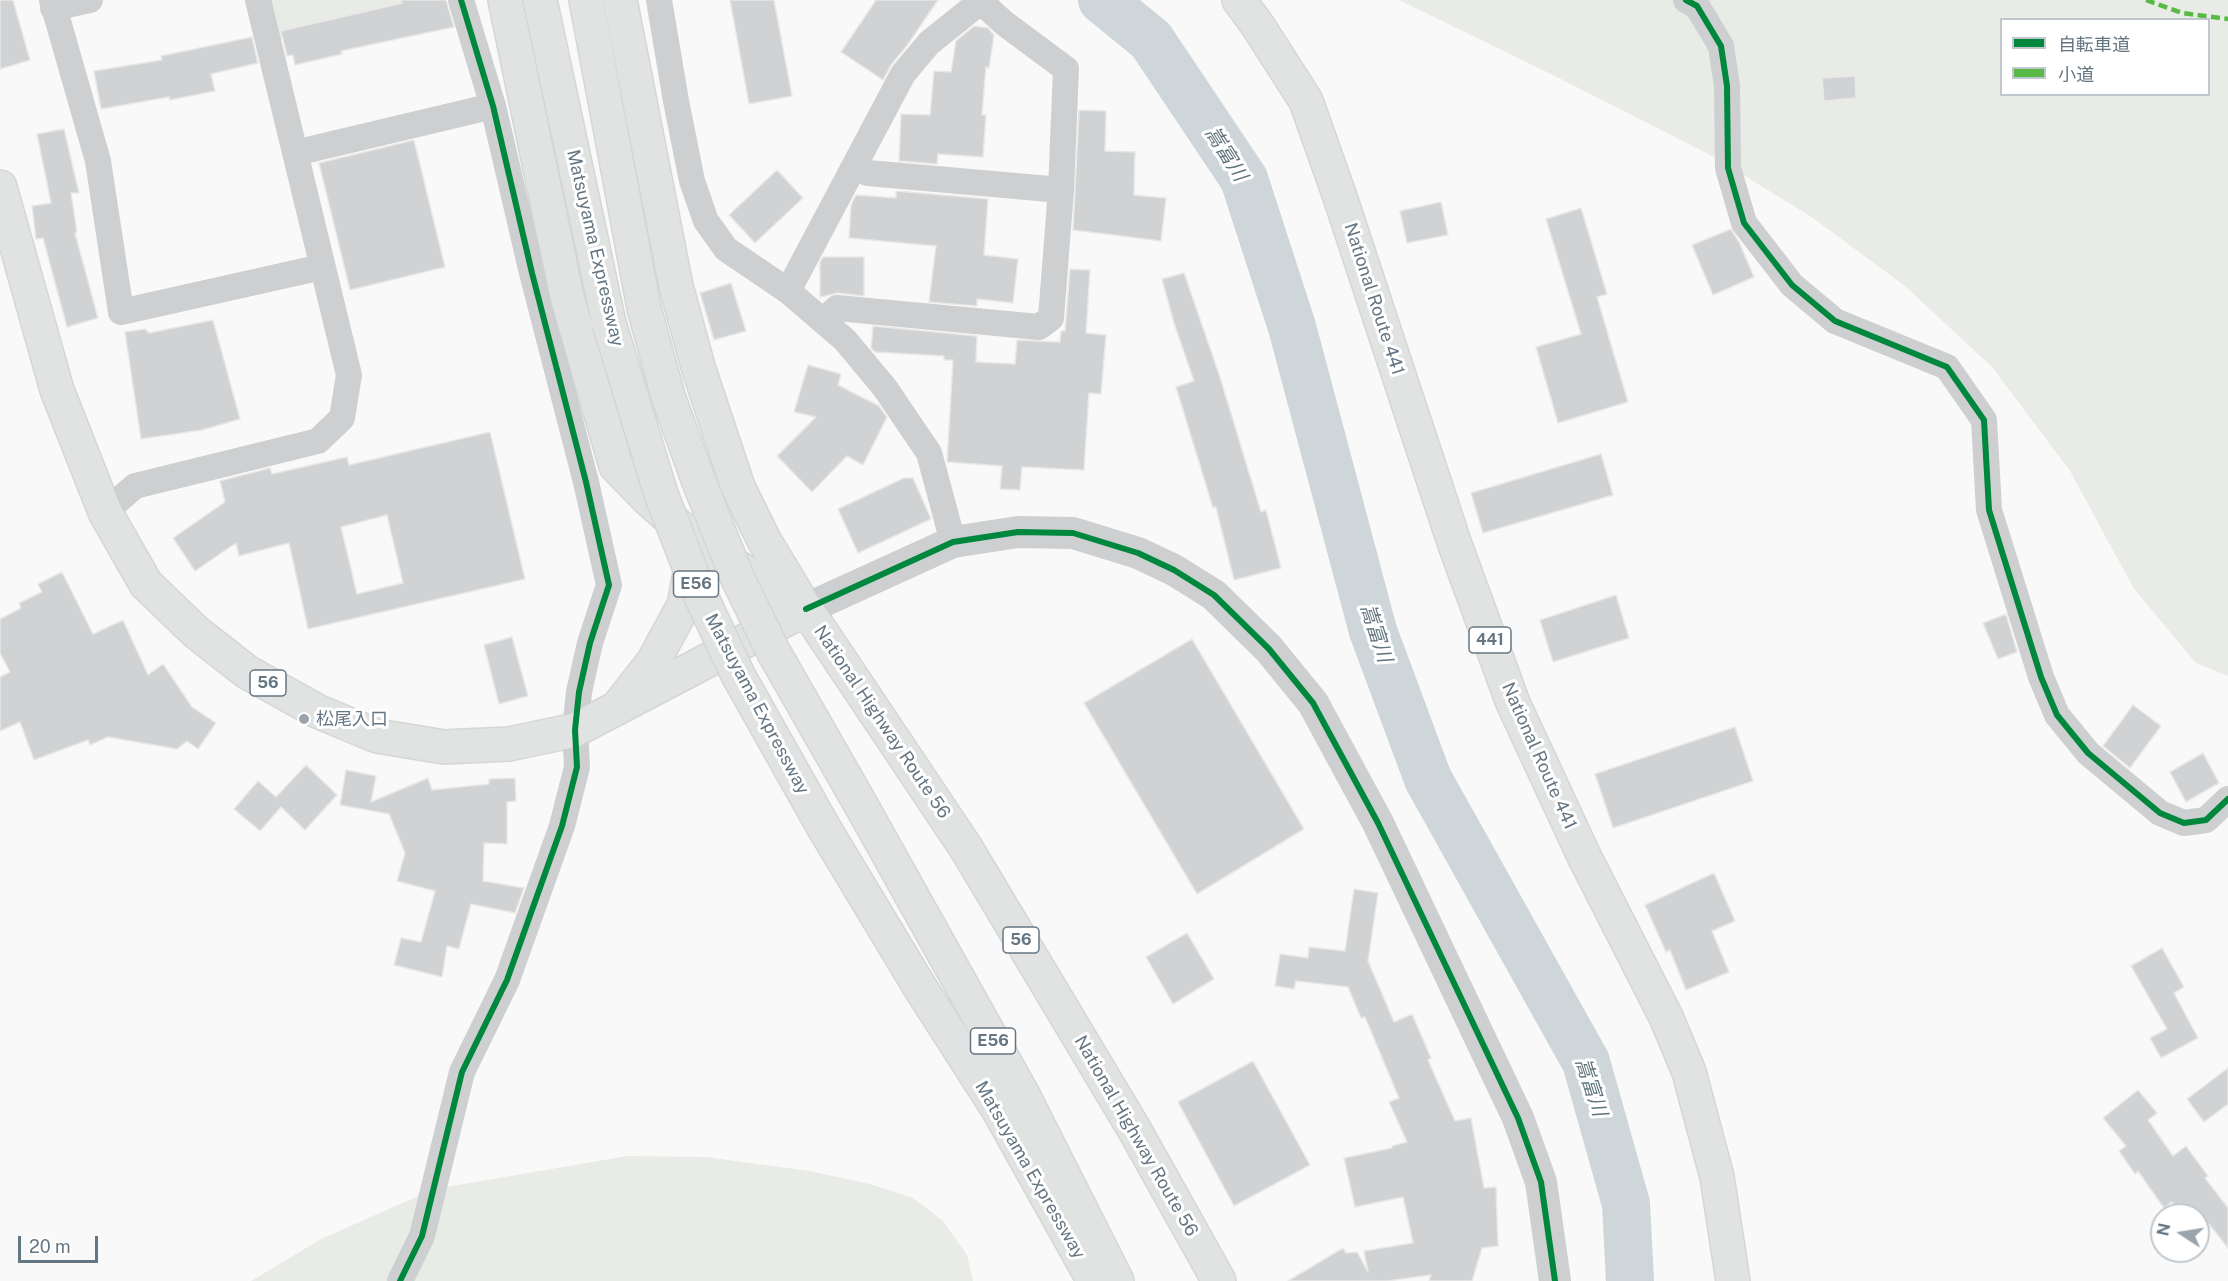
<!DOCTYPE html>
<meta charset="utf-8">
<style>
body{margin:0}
#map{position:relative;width:2228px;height:1281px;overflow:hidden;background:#f9f9f9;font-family:"Public Sans","Noto Sans JP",sans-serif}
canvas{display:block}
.legend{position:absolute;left:2000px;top:18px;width:210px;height:78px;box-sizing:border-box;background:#fff;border:2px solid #c1c8cd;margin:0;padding:8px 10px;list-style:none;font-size:18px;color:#657683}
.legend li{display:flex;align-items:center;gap:12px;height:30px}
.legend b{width:30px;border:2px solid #c1c8cd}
.north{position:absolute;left:2150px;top:1203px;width:60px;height:60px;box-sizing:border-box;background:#fff;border:2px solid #c1c8cd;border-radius:50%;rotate:282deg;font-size:16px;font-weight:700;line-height:24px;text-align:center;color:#657683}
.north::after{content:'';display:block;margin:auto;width:21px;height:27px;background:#99a4ac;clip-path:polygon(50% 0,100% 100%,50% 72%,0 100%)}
.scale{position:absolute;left:18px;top:1236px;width:80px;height:27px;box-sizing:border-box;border:3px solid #657683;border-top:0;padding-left:8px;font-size:18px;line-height:21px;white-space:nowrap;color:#657683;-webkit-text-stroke:4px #fff;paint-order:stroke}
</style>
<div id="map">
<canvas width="2228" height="1281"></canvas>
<ul class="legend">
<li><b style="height:8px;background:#00873e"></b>自転車道</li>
<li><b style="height:8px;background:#58b947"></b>小道</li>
</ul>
<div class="north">N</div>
<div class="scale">20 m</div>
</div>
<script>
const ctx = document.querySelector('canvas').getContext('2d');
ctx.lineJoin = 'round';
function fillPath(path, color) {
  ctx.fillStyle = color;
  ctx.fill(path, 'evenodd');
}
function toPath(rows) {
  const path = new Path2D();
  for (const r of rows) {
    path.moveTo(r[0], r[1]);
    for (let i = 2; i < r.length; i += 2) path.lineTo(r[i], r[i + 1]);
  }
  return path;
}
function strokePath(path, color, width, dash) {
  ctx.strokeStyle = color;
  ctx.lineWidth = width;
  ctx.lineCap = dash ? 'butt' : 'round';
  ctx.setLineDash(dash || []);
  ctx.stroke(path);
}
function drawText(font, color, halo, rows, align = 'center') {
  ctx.font = font + ' "Public Sans","Noto Sans JP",sans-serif';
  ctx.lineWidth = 6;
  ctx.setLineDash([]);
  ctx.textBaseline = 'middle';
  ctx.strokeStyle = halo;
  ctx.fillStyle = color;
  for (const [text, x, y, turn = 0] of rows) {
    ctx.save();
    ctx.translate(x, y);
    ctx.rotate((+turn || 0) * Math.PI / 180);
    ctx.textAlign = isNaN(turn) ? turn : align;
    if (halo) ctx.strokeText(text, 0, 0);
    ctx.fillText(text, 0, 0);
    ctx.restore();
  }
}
fillPath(toPath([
 [258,0,432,0,279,40],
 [1399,0,2228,0,2228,676,2196,663,2134,589,2070,471,1992,367,1905,286,1813,218,1716,158,1553,75],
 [2002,20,2208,20,2208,94,2002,94],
 [628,1156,706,1157,809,1171,870,1184,913,1198,943,1221,967,1255,973,1281,251,1281,321,1239,434,1189]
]), '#e8ebe6');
strokePath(toPath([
 [1102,0,1151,40,1244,179,1292,327,1373,631,1428,779,1586,1062,1626,1204,1630,1281]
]), '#ced6d9', 48);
const building = toPath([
 [0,0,13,0,30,60,0,69,0,0],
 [401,0,446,0,454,27,341,51,342,54,295,65,293,55,287,56,281,31,402,3,401,0],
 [730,0,774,0,792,96,749,104,730,0],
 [876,0,938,0,906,47,891,65,883,80,841,52,876,0],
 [974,26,988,28,994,35,989,68,986,67,982,115,986,115,983,157,938,154,937,164,899,161,901,114,930,115,934,71,951,72,956,41,974,26],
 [252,37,258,63,211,74,215,91,170,100,169,97,101,109,94,71,162,60,161,56,252,37],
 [1855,76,1856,98,1824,101,1822,78,1855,76],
 [1079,110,1106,111,1105,151,1135,152,1134,195,1166,198,1161,241,1073,230,1079,110],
 [64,129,79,193,71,193,77,232,75,233,98,318,67,327,43,238,36,239,32,206,51,203,37,134,64,129],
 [414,140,445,267,350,290,319,163,414,140],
 [777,170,803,198,755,243,729,215,777,170],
 [896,191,988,199,984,255,1018,259,1013,303,977,299,977,306,929,302,936,246,849,238,851,205,856,195,896,198,896,191],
 [1441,202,1448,235,1407,243,1400,211,1441,202],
 [1581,208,1607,294,1597,297,1628,402,1558,423,1536,347,1581,334,1546,219,1581,208],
 [1731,229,1739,242,1754,277,1713,295,1692,245,1731,229],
 [823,257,864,257,864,296,838,293,820,297,820,262,823,257],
 [1070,269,1090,270,1086,333,1106,335,1101,394,1089,393,1084,470,1022,467,1020,490,1000,489,1002,466,947,462,953,360,944,360,944,356,875,352,871,348,873,326,977,336,976,362,1015,364,1017,340,1060,342,1061,331,1065,331,1070,269],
 [1184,273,1219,374,1261,512,1266,510,1281,568,1234,580,1216,507,1213,508,1176,387,1194,381,1174,323,1162,279,1184,273],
 [731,283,746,331,714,340,700,293,731,283],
 [213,320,240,419,202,430,141,439,125,332,145,329,149,333,213,320],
 [808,365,841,374,838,385,879,406,887,417,863,465,847,456,812,492,777,456,816,417,794,412,808,365],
 [490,432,525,579,308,629,289,543,239,556,236,543,195,571,173,538,225,502,220,481,270,468,272,474,347,457,349,465,490,432],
 [387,515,403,583,357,594,341,527,387,515],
 [1601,454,1613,495,1483,533,1471,493,1601,454],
 [904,478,913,478,931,519,858,553,838,509,904,478],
 [62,572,93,634,123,620,148,675,163,664,192,707,216,723,198,749,187,741,177,749,108,737,90,745,88,740,34,760,20,722,0,731,0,677,10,672,0,653,0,619,21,608,19,603,42,592,38,584,62,572],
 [1616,595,1629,638,1553,662,1540,620,1616,595],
 [2006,614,2017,652,1998,659,1983,623,2006,614],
 [512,637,528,696,499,704,484,645,512,637],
 [1192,639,1304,829,1197,894,1084,703,1192,639],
 [2133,705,2161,726,2130,768,2103,746,2133,705],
 [1735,727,1753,781,1613,828,1595,774,1735,727],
 [2203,753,2219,783,2186,802,2170,772,2203,753],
 [306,765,337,795,305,830,281,807,260,831,234,809,258,781,276,797,306,765],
 [346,770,376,776,371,802,428,778,432,790,489,784,489,779,515,778,516,801,507,802,507,844,484,843,483,881,524,888,515,913,471,904,459,949,447,946,442,977,394,965,401,938,421,942,435,891,397,881,405,853,389,814,340,805,346,770],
 [1714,873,1735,921,1712,931,1729,972,1686,990,1670,950,1666,952,1645,905,1714,873],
 [1354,889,1378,893,1368,961,1394,1022,1412,1014,1431,1058,1428,1060,1455,1121,1471,1118,1484,1188,1496,1187,1498,1246,1482,1248,1472,1281,1429,1281,1431,1275,1387,1281,1288,1281,1343,1248,1346,1253,1357,1252,1368,1272,1364,1251,1413,1243,1403,1197,1355,1207,1344,1158,1392,1148,1392,1146,1407,1142,1389,1102,1399,1098,1365,1017,1361,1018,1348,987,1296,981,1294,989,1275,986,1280,954,1308,958,1309,947,1345,951,1354,889],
 [1187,933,1214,979,1173,1004,1146,957,1187,933],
 [2162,948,2184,987,2174,993,2198,1038,2161,1058,2150,1038,2167,1029,2131,966,2162,948],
 [1253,1061,1310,1165,1234,1206,1178,1102,1253,1061],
 [2228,1068,2228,1104,2204,1122,2187,1099,2228,1068],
 [2138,1090,2157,1113,2148,1120,2173,1156,2186,1146,2208,1176,2205,1178,2228,1208,2228,1248,2209,1224,2198,1233,2198,1215,2182,1215,2172,1202,2164,1208,2138,1171,2135,1174,2119,1151,2126,1146,2103,1118,2138,1090]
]);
fillPath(building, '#d0d2d3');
strokePath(building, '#e8e8e8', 1.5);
const trunk = toPath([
 [1239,0,1258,26,1306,101,1340,197,1455,545,1513,703,1584,856,1666,1017,1689,1072,1717,1177,1733,1281],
 [0,187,57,390,105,512,146,584,196,632,247,672,317,711,377,736,444,747,509,744,575,730,806,609,966,848,1134,1129,1219,1281]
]);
const motorway = toPath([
 [505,0,567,297,616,466,649,500,698,543,806,609],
 [540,0,609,323],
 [586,0,644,308],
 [620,0,676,286,699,370,738,487,764,540,802,603],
 [617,708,653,662,684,605,693,557],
 [861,805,1023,1095,1117,1281],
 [824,828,921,989,998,1109,1094,1281]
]);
strokePath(trunk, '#d5d6d6', 36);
strokePath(motorway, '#d5d6d6', 36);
strokePath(toPath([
 [52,0,98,161,121,312,322,267],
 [659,0,676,101,692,181,706,221,726,249,788,291,845,340,885,388,929,453,953,542],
 [979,0,1004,23,1066,69,1061,190],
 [1686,0,1697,6,1721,46,1727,86,1728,168,1744,223,1792,285,1835,321,1947,367,1984,420,1989,510,2041,677,2057,715,2088,753,2160,813,2184,823,2206,820,2228,799],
 [53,8,90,0],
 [295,153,493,106],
 [788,291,903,74,929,43,980,2],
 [823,321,837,308,1039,327,1051,318,1061,190,868,173,854,168],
 [105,512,135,486,318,441,342,418,349,375,258,0],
 [400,1281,422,1236,462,1072,507,980,562,826,577,767,575,730,579,692,590,643,609,585,586,482,532,273,493,106,461,0]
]), '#cecfd0', 26);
strokePath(toPath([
 [806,609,953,542,1018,532,1073,533,1138,553,1174,570,1214,595,1269,649,1313,703,1378,823,1518,1118,1541,1182,1555,1281]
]), '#cecfd0', 32);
strokePath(trunk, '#e1e2e2', 33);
strokePath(motorway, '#e1e2e2', 33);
const motorwayBridge = toPath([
 [644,308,668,396,699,482,737,577,773,651,861,805],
 [609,323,661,494,699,592,738,675,824,828]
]);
strokePath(motorwayBridge, '#d5d6d6', 36, []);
strokePath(motorwayBridge, '#e1e2e2', 33);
strokePath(toPath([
 [2146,0,2182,13,2228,19]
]), '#58b947', 4.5, [9, 4.5]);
strokePath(toPath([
 [1686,0,1697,6,1721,46,1727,86,1728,168,1744,223,1792,285,1835,321,1947,367,1984,420,1989,510,2041,677,2057,715,2088,753,2160,813,2184,823,2206,820,2228,799],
 [806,609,953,542,1018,532,1073,533,1138,553,1174,570,1214,595,1269,649,1313,703,1378,823,1518,1118,1541,1182,1555,1281],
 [400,1281,422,1236,462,1072,507,980,562,826,577,767,575,730,579,692,590,643,609,585,586,482,532,273,493,106,461,0]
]), '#00873e', 6);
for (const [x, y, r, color] of [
 [304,719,6,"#99a4ac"]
]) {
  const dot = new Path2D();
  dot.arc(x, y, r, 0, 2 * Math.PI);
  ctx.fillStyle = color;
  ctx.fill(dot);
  strokePath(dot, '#fff', 2);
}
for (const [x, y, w] of [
 [696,584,45],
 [1490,640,42],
 [268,683,36],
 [1021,940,36],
 [993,1041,45]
]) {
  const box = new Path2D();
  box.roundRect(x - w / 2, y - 13, w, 26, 4.5);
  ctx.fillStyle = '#fff';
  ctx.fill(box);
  strokePath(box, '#657683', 1.5);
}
drawText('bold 16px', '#657683', null, [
 ["E56",696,584],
 ["441",1490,640],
 ["56",268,683],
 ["56",1021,940],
 ["E56",993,1041]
]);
drawText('18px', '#657683', '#fff', [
 ["Matsuyama Expressway",595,248,77],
 ["National Route 441",1374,299,72],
 ["Matsuyama Expressway",757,704,62],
 ["National Highway Route 56",882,722,56],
 ["National Route 441",1539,756,66],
 ["National Highway Route 56",1136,1136,60],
 ["Matsuyama Expressway",1030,1170,60]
]);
drawText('18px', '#657683', '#fff', [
 ["松尾入口",316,719]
], 'left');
drawText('italic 20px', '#60757c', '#fff', [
 ["嵩富川",1226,154,58],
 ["嵩富川",1376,633,72],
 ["嵩富川",1591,1087,72]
]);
</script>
